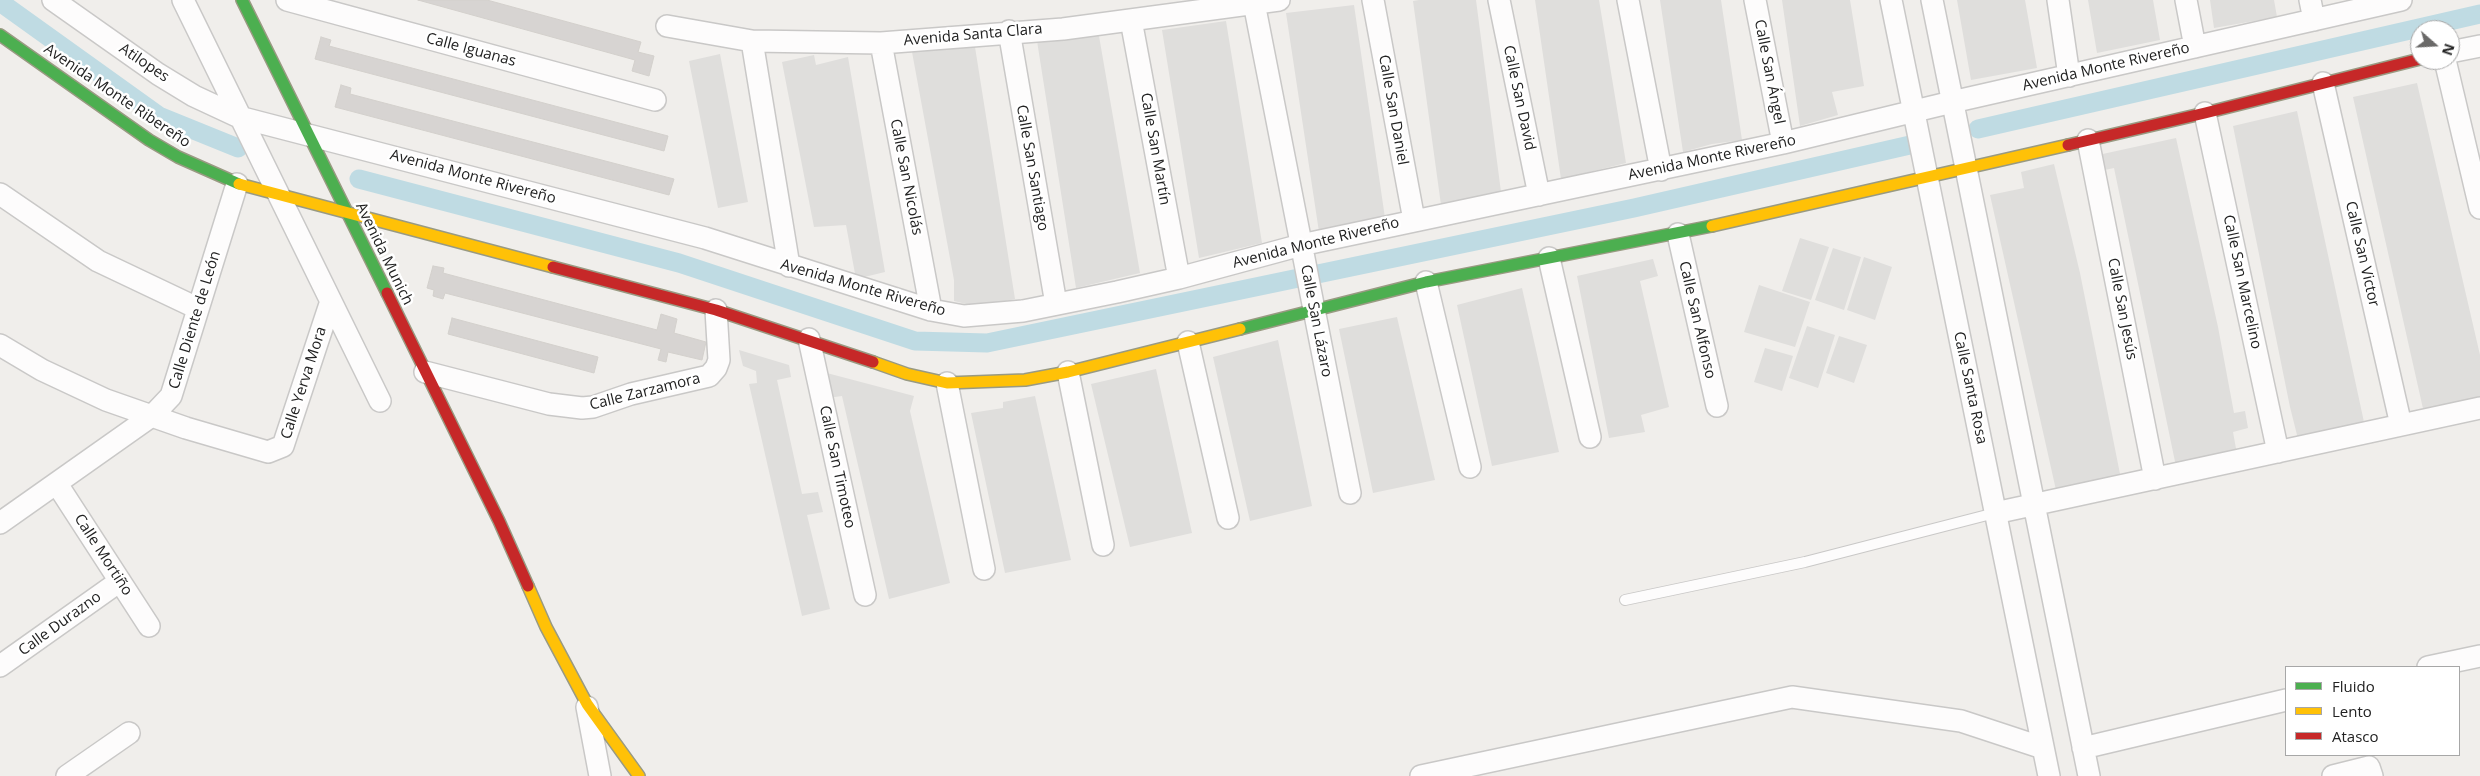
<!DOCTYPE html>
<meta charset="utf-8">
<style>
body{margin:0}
#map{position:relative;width:2480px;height:776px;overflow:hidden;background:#f0eeeb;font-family:"Open Sans",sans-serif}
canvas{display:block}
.legend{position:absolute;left:2285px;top:666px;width:175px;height:90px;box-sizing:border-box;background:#fff;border:1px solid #a7a7a7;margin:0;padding:6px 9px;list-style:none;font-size:15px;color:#222}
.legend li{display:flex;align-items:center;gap:10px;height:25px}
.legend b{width:25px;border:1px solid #a7a7a7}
.north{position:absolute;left:2410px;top:20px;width:50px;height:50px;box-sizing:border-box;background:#fff;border:1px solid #a7a7a7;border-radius:50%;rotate:109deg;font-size:14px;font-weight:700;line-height:20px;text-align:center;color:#222}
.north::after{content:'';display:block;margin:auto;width:18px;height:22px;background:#6a6968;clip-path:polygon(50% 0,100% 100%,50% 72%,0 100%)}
</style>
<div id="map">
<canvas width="2480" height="776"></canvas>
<ul class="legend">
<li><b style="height:6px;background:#4caf50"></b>Fluido</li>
<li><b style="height:6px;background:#ffc107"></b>Lento</li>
<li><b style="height:6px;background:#c62828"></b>Atasco</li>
</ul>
<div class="north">N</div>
</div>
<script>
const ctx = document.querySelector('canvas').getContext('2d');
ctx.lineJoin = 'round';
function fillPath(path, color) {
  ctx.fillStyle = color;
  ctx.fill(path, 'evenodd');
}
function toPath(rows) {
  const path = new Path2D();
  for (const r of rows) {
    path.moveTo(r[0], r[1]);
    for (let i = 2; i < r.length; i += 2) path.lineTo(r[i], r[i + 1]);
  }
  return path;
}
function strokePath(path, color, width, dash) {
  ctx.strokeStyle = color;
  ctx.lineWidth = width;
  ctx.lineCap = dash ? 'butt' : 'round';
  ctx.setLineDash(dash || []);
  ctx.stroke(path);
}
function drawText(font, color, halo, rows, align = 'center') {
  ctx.font = font + ' "Open Sans",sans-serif';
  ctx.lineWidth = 5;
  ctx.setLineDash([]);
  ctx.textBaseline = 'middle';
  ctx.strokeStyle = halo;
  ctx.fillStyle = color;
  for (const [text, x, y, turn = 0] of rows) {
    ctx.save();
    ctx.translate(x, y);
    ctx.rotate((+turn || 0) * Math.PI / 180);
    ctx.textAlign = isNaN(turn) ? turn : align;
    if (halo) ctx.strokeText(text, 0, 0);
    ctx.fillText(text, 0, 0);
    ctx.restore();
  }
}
fillPath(toPath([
 [1419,0,1476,0,1501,192,1441,205,1413,1],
 [1535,0,1599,0,1626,163,1561,179],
 [1660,0,1721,0,1742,140,1712,144,1683,152],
 [1782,0,1850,0,1864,86,1832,92,1838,115,1800,126],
 [1957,0,2025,0,2037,68,1971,80],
 [2088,0,2153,0,2160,40,2097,53],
 [2210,0,2274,0,2277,17,2214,28],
 [1354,5,1385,218,1319,232,1286,13],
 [1226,21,1262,243,1199,258,1162,30],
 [1099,36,1140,273,1076,288,1037,41],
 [975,47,1015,299,990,305,974,306,954,301,954,280,912,52],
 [720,54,748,202,718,208,689,61],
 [814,55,816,65,848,57,885,272,856,279,846,225,814,227,782,62],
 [2417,83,2480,355,2480,410,2426,422,2353,97],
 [2297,111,2367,436,2301,451,2290,407,2233,126],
 [2176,138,2218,327,2234,413,2245,411,2248,428,2233,432,2239,465,2178,476,2114,168,2100,171,2098,155],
 [2054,164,2080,273,2123,489,2058,499,1990,195,2024,188,2021,172],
 [1800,238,1829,247,1811,300,1782,291],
 [1833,248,1861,257,1844,310,1815,300],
 [1864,257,1892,267,1875,320,1847,310],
 [1653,259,1658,276,1640,281,1669,407,1641,415,1645,432,1609,438,1577,276],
 [1759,285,1810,302,1795,347,1744,332],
 [1522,288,1559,452,1492,466,1457,305],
 [1397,317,1435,480,1373,493,1339,329],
 [1807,326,1835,335,1818,388,1789,378],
 [1839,336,1867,345,1854,383,1826,373],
 [1278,340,1312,506,1250,521,1213,357],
 [1765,348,1793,356,1782,391,1754,382],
 [739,350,789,365,791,377,777,380,802,494,818,492,823,512,807,515,830,609,802,616,749,384,757,383,756,371,743,366],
 [1156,369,1192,533,1130,547,1091,384],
 [823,372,914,396,910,411,950,583,889,599,842,396,828,398],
 [1035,396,1071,560,1005,573,971,413,1003,408,1003,402]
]), '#dfdedc');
strokePath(toPath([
 [0,2,159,116,238,148],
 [1978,129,2480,14],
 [359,179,679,263,915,341,987,343,1634,208,1910,145]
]), '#bfdbe3', 19);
const building = toPath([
 [418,0,487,0,641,42,638,52,654,56,649,76,632,71,635,60,418,0],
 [321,37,331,40,329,46,668,136,664,151,315,59,321,37],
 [341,85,351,88,350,94,674,179,669,195,335,107,341,85],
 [433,266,444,268,443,273,657,330,661,314,677,319,674,333,706,342,702,360,668,352,666,362,658,360,661,349,445,293,443,299,433,296,434,290,427,288,433,266],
 [452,318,598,357,594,373,448,334,452,318]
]);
fillPath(building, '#d7d4d2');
strokePath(building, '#d3d0cc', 1);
const lane = toPath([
 [1625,600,1805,562,1995,513]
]);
const street = toPath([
 [53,0,158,74,194,96,239,117,705,238,931,310,964,316,1023,311,1117,292,1179,278,1301,245,1783,143,1952,102,2401,0],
 [183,0,380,401],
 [287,0,655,100],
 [1373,0,1414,220],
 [1499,0,1539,195],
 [1628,0,1661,170],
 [1755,0,1783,143],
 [1891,0,2049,776],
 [1932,0,2089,776],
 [2058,0,2069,76],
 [2186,0,2195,47],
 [2310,0,2314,20],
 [1254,3,1350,493],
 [1131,20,1179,278],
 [667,26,752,41,881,43,1063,29,1279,0],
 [1009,31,1056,304],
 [752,41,789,266],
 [881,43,931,310],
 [2450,52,2480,46],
 [2445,60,2480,208],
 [2323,83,2401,425],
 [2205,113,2278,452],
 [2088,140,2155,479],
 [0,194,98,261,197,308],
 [1678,234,1717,406],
 [1549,258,1590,437],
 [1426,282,1470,467],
 [809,339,865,595],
 [1188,342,1228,518],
 [0,345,42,370,106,400,186,428,268,452,283,446,330,304],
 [425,372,549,404,582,408,593,407,631,394,709,376,716,368,719,360,716,310],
 [1068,372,1103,545],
 [947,383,984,569],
 [57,484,149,626],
 [1995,513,2480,408],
 [0,523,153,415,171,396,237,184],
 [0,666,120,581],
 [2428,667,2480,656],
 [587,707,600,776],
 [2083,748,2286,700],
 [67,776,129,733],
 [1421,776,1792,697,1961,721,2043,748],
 [2333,776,2369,767,2372,776]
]);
const fast = toPath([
 [242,0,387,293],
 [0,35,149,140,178,157,239,184],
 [1240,329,1426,282,1712,226]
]);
const slow = toPath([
 [239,184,553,267],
 [1712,226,2068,145],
 [873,362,907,374,947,383,1025,380,1068,372,1240,329],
 [528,586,546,627,587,704,639,776]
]);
const jam = toPath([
 [2068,145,2205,113,2420,59],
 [553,267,716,310,873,362],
 [387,293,499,521,528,586]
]);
strokePath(lane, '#c9c8c7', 12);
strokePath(street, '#c9c8c7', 24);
strokePath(fast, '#999a82', 14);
strokePath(slow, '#999a82', 14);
strokePath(jam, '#999a82', 14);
strokePath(lane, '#fdfcfc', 10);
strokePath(street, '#fdfcfc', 21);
strokePath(fast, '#4caf50', 11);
strokePath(slow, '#ffc107', 11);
strokePath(jam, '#c62828', 11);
drawText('15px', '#222', '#fff', [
 ["Avenida Santa Clara",973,35,-5],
 ["Calle Iguanas",471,50,15],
 ["Atilopes",144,63,34],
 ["Avenida Monte Rivereño",2106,67,-13],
 ["Calle San Ángel",1769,72,79],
 ["Avenida Monte Ribereño",117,96,34],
 ["Calle San David",1519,98,78],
 ["Calle San Daniel",1393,110,80],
 ["Calle San Martín",1155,149,80],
 ["Avenida Monte Rivereño",1712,158,-12],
 ["Calle San Santiago",1032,168,80],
 ["Avenida Monte Rivereño",473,177,15],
 ["Calle San Nicolás",906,177,79],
 ["Avenida Monte Rivereño",1316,243,-14],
 ["Avenida Munich",384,254,64],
 ["Calle San Victor",2362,254,77],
 ["Calle San Marcelino",2242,282,78],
 ["Avenida Monte Rivereño",863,288,16],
 ["Calle San Jesús",2122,309,79],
 ["Calle Diente de León",195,320,-73],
 ["Calle San Alfonso",1697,320,77],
 ["Calle San Lázaro",1316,321,79],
 ["Calle Yerva Mora",304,383,-72],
 ["Calle Santa Rosa",1970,388,78],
 ["Calle Zarzamora",645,392,-14],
 ["Calle San Timoteo",837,467,78],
 ["Calle Mortiño",103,555,57],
 ["Calle Durazno",60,624,-36]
]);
</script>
